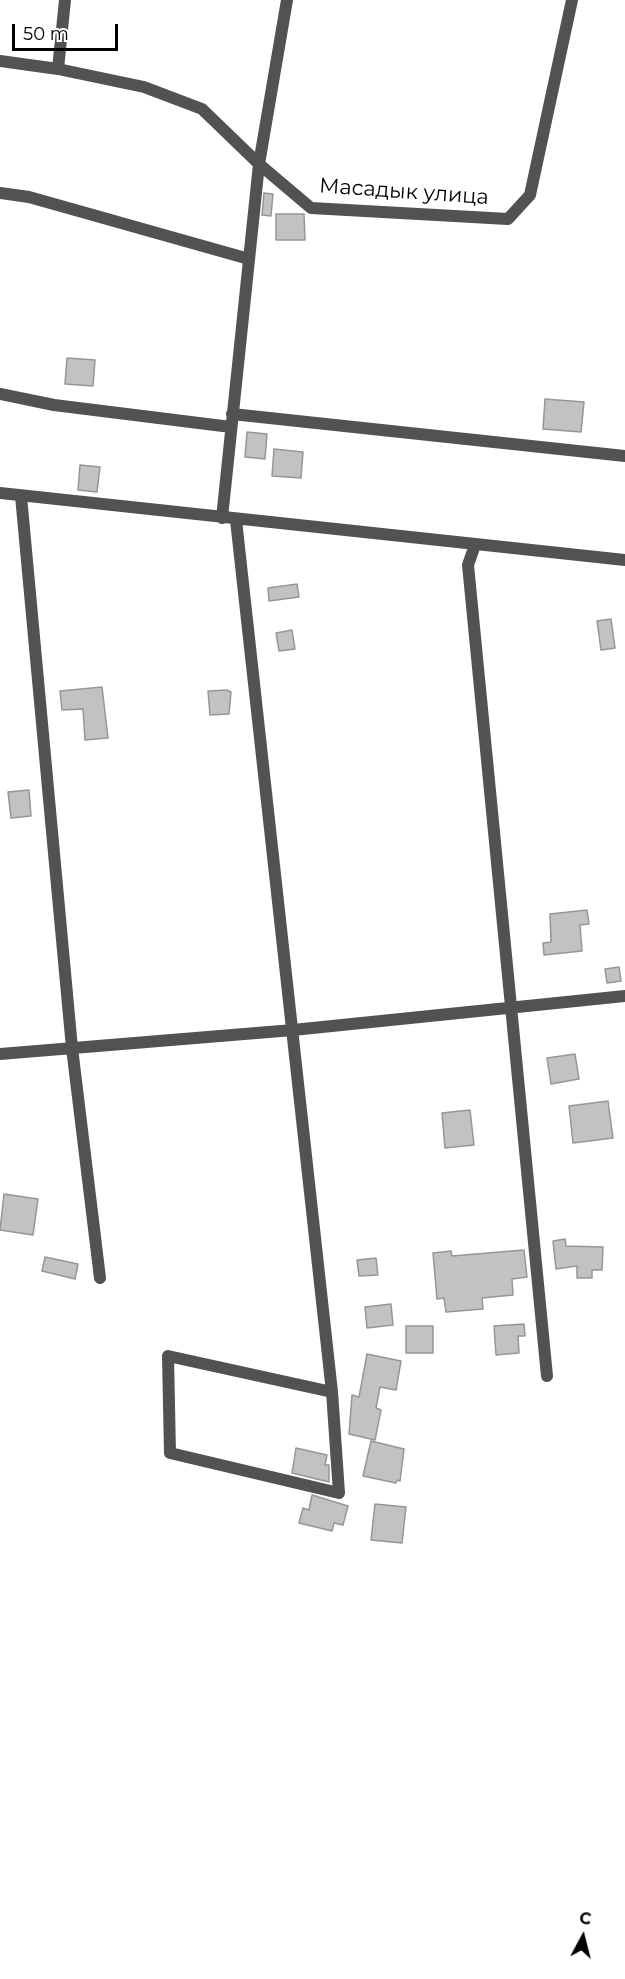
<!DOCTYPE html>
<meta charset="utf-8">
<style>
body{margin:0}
#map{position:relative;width:625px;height:1979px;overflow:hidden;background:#fff;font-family:Montserrat,sans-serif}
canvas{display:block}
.north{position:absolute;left:553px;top:1907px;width:60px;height:60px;-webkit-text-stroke:4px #fff;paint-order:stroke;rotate:7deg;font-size:16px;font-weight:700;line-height:24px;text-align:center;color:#000}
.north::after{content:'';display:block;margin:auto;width:21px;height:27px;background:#000;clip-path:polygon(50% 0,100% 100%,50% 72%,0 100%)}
.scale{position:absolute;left:12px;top:24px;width:106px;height:27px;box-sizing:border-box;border:3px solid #000;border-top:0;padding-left:8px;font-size:18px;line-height:21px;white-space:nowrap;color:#000;-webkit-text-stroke:4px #fff;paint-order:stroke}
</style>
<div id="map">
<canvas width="625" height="1979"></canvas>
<div class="north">С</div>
<div class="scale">50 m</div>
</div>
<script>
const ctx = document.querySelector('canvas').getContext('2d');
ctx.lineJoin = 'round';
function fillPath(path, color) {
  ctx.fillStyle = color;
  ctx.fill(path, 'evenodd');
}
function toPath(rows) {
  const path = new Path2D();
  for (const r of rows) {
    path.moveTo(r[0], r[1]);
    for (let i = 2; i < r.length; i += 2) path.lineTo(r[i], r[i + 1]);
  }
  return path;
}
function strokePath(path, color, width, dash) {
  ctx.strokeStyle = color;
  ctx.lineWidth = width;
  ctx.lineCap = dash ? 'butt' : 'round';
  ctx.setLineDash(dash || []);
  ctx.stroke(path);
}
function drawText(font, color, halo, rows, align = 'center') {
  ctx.font = font + ' Montserrat,sans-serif';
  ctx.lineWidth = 5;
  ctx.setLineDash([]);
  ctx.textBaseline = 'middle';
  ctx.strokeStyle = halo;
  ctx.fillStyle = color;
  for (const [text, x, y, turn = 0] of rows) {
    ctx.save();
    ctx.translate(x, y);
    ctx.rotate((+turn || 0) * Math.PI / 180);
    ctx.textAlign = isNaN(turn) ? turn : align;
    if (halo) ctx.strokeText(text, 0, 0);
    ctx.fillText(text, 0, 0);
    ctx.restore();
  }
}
const building = toPath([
 [264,193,273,194,271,216,262,215,264,193],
 [276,214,304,214,305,240,276,240,276,214],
 [67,358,95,360,93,386,65,384,67,358],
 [545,399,584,402,581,432,543,429,545,399],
 [247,432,267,434,265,459,245,457,247,432],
 [274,449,303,452,301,478,272,476,274,449],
 [80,465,100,467,97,492,78,490,80,465],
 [297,584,299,597,269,601,268,588,297,584],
 [611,619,615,648,601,650,597,621,611,619],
 [292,630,295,649,279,651,276,633,292,630],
 [102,687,108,738,85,740,83,709,62,710,60,691,102,687],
 [227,690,231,692,229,714,210,715,208,691,227,690],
 [29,790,31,816,11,818,8,792,29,790],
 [587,910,589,924,580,925,582,951,544,955,543,943,551,942,550,914,587,910],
 [619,967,621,981,607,983,605,969,619,967],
 [575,1054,579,1079,551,1084,547,1058,575,1054],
 [608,1101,613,1138,573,1143,569,1106,608,1101],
 [470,1110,474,1145,445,1148,442,1113,470,1110],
 [4,1194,38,1199,33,1235,0,1230,4,1194],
 [565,1239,566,1246,603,1247,602,1270,592,1270,592,1278,577,1278,577,1266,556,1269,553,1241,565,1239],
 [524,1250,527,1277,512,1279,513,1295,482,1298,483,1309,446,1312,444,1298,437,1299,433,1253,451,1251,452,1256,524,1250],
 [45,1257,78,1264,75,1279,42,1271,45,1257],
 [376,1258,378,1275,359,1276,357,1260,376,1258],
 [391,1304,393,1325,367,1328,365,1307,391,1304],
 [524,1324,525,1336,518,1336,519,1353,496,1355,494,1326,524,1324],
 [406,1326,433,1326,433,1353,406,1353,406,1326],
 [367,1354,401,1361,396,1390,380,1387,376,1408,381,1410,375,1440,349,1434,352,1395,359,1397,367,1354],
 [371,1441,404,1449,400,1481,397,1480,396,1483,363,1476,371,1441],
 [296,1448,327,1455,325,1465,329,1465,329,1482,292,1473,296,1448],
 [312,1495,348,1506,343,1525,334,1523,332,1531,299,1523,303,1508,309,1510,312,1495],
 [375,1504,406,1507,402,1543,371,1540,375,1504]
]);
fillPath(building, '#c2c2c2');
strokePath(building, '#969696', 1.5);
strokePath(toPath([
 [0,61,58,69,144,87,202,109,259,164,311,208,508,219,530,195,572,0],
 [58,69,65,0],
 [0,193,29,197,249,259],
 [0,394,54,405,231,427],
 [232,414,625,456],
 [0,493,625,560],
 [21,496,72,1048,100,1278],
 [222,518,259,164,287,0],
 [236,520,332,1392,339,1493,170,1453,168,1356,332,1392],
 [475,545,468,565,547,1376],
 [0,1054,293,1030,625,996]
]), '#525252', 12);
drawText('21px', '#000', '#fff', [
 ["Масадык улица",404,192,4]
]);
</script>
